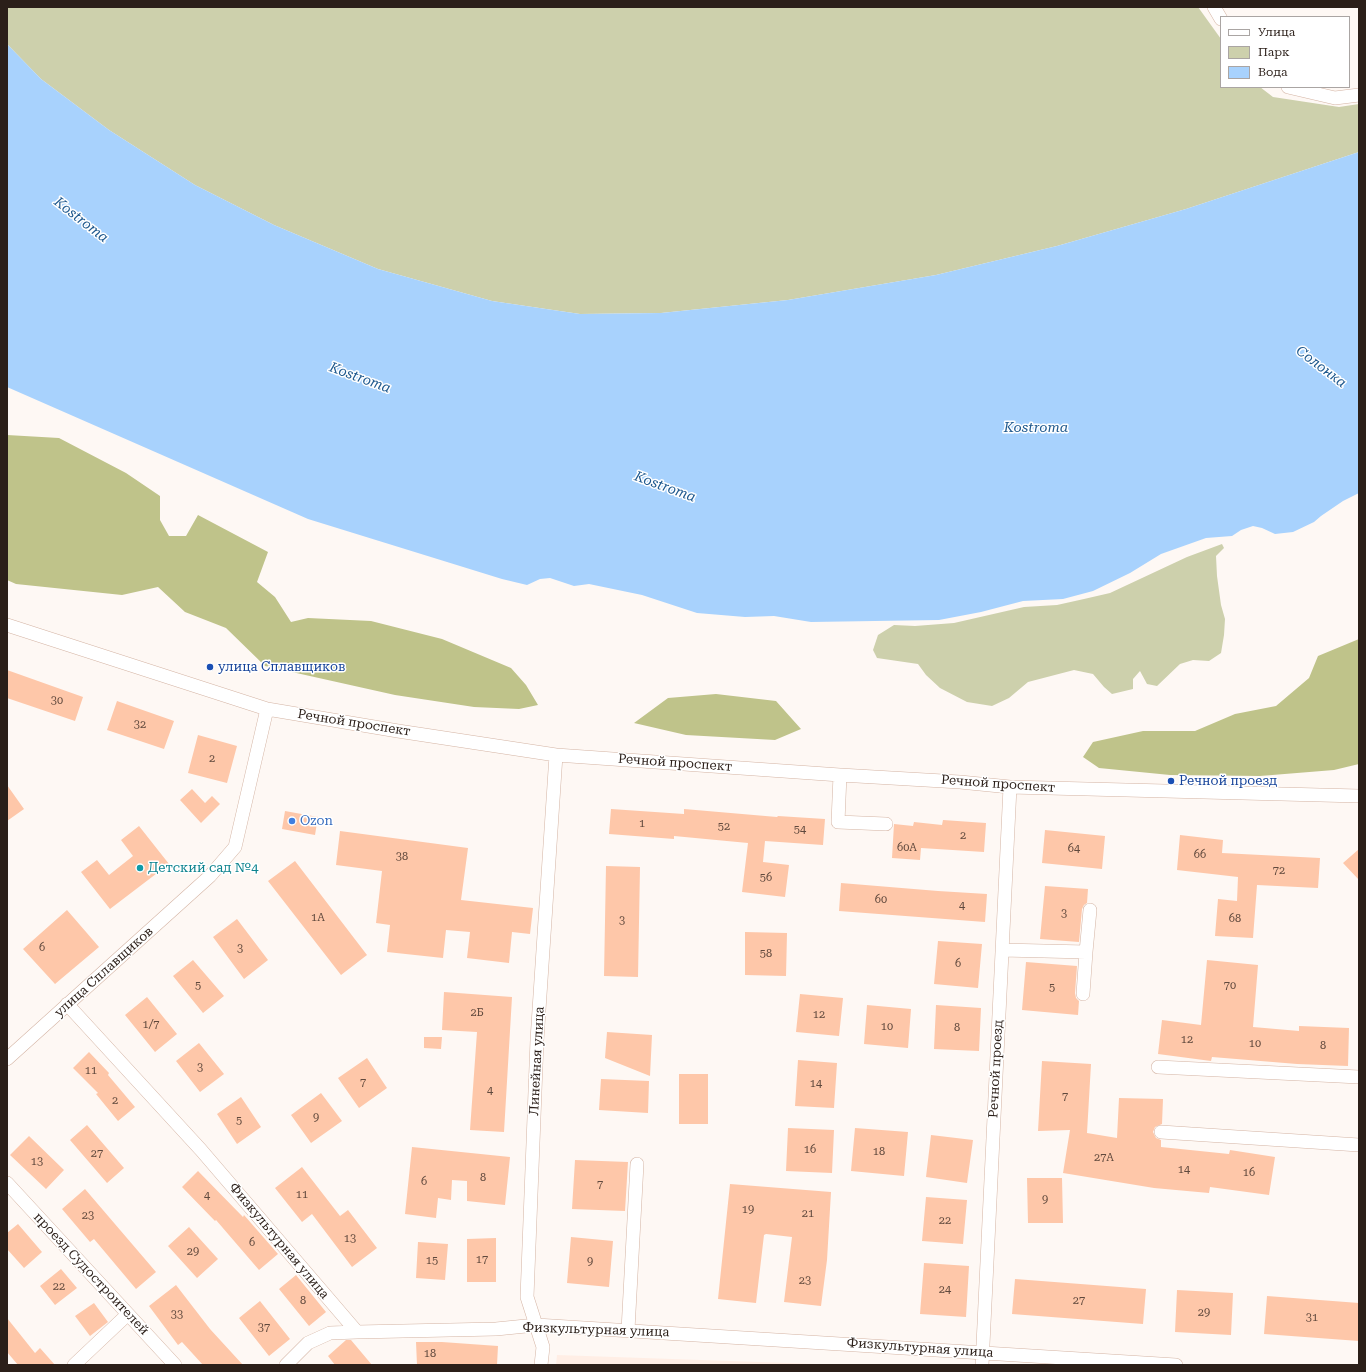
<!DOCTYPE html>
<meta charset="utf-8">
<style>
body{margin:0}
#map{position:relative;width:1366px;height:1372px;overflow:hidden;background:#fef8f4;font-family:"Roboto Serif",serif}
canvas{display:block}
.frame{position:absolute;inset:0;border:8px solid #2b1f19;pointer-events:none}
.legend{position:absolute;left:1220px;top:16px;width:130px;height:72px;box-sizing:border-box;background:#fff;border:1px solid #aaa5a3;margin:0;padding:5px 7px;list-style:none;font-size:12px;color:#2b1f19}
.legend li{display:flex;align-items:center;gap:8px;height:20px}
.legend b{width:20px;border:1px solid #aaa5a3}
</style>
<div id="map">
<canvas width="1366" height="1372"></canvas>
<div class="frame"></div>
<ul class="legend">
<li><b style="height:5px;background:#fff"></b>Улица</li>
<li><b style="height:11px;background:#cdd0ac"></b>Парк</li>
<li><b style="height:11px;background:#a8d2fd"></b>Вода</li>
</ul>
</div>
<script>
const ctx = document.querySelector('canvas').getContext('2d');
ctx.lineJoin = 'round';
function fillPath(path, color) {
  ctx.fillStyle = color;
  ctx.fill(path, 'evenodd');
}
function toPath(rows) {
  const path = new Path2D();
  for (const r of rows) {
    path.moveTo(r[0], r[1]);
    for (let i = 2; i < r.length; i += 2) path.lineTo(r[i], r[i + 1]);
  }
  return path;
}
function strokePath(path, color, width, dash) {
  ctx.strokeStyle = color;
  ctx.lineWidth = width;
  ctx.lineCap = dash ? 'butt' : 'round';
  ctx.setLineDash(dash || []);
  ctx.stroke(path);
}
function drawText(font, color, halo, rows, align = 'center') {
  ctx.font = font + ' "Roboto Serif",serif';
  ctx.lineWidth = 3;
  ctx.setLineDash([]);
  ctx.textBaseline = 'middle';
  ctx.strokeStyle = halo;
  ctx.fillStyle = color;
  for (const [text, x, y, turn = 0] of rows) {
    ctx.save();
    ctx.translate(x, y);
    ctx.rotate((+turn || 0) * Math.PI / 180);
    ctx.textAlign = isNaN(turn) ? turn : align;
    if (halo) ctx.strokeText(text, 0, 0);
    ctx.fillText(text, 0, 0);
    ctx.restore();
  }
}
fillPath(toPath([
 [557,1355,845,1365,556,1365]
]), '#ffeee5');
fillPath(toPath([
 [7,7,1198,7,1221,39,1221,87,1260,87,1273,97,1339,107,1359,104,1359,152,1186,209,1057,246,936,275,788,300,661,313,580,314,492,301,378,269,274,225,195,185,109,130,41,79,7,44],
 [1222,544,1224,548,1216,556,1217,576,1221,605,1225,619,1224,635,1221,653,1209,661,1193,660,1180,664,1157,686,1147,684,1140,671,1133,679,1133,689,1112,694,1104,687,1093,674,1074,670,1028,682,1009,698,992,706,967,702,940,688,926,675,918,664,877,658,873,650,878,635,894,625,915,626,954,623,1024,607,1057,605,1084,599,1110,593,1187,557]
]), '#cdd0ac');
fillPath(toPath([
 [7,435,59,438,126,473,160,496,160,520,169,536,186,536,198,515,268,552,257,582,275,597,291,622,308,618,371,621,442,639,511,668,526,685,538,705,519,709,474,707,395,695,265,666,226,628,185,612,158,587,122,595,16,584,7,580],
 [1359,639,1359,764,1334,770,1260,776,1170,775,1099,768,1083,757,1093,742,1143,731,1195,731,1235,714,1276,706,1309,678,1318,656],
 [716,694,776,701,801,729,775,740,686,735,634,723,668,698]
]), '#bfc38a');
fillPath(toPath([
 [7,44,41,79,109,130,195,185,274,225,378,269,492,301,580,314,661,313,788,300,936,275,1057,246,1186,209,1359,152,1359,493,1343,501,1321,516,1314,522,1293,532,1275,534,1262,528,1253,526,1241,530,1232,536,1206,538,1161,554,1130,573,1093,591,1063,599,1023,601,981,612,939,620,811,622,774,616,745,617,697,613,642,595,589,584,574,586,550,578,540,579,527,585,502,579,308,519,7,387]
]), '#a8d2fd');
fillPath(toPath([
 [7,670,83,697,75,721,7,698],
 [117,701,174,721,164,749,107,730],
 [198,735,237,746,227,783,188,773],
 [7,785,24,809,7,821],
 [192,789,205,803,212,796,220,804,201,823,180,800],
 [611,809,684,814,684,809,777,817,778,816,825,819,823,845,765,841,763,862,789,865,785,897,742,892,748,843,674,836,674,839,609,834],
 [285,811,318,817,315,835,282,829],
 [943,820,986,823,984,852,921,848,920,860,892,858,894,824,913,826,914,822,942,825],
 [139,826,169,864,110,909,81,872,97,860,109,875,133,856,121,840],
 [1045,830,1105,836,1102,869,1042,863],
 [340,831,468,848,461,900,533,908,530,934,512,932,509,963,467,958,470,932,446,930,443,958,387,952,390,925,376,923,382,871,336,865],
 [1180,835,1223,840,1222,853,1320,858,1318,888,1257,885,1253,938,1215,936,1218,899,1237,901,1238,877,1177,870],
 [1359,849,1359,880,1343,863],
 [295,861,367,955,341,975,268,881],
 [606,866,640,867,638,977,604,976],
 [841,883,938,891,987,894,985,922,839,911],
 [1045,886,1088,889,1087,903,1084,905,1082,909,1079,942,1040,939],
 [67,910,99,947,55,984,23,949],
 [237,919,268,960,244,979,213,937],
 [745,932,787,933,786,976,745,975],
 [938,941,982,944,978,988,934,984],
 [193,960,224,996,203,1013,173,976],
 [1207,960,1258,965,1253,1027,1299,1031,1299,1026,1349,1028,1348,1066,1297,1064,1212,1057,1211,1061,1158,1054,1162,1020,1201,1025],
 [1026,962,1077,966,1075,993,1076,998,1079,1001,1078,1015,1022,1010],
 [444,992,512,997,504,1132,470,1130,477,1032,442,1030],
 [800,994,843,998,839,1036,796,1032],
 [147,997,177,1034,155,1052,125,1015],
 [867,1005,911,1009,908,1048,864,1044],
 [936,1005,981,1008,979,1051,934,1049],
 [607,1032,652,1035,650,1076,605,1058],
 [424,1037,442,1037,441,1049,424,1048],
 [199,1043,224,1074,200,1092,176,1061],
 [89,1052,109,1073,108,1075,135,1107,118,1121,96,1094,98,1093,73,1068],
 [367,1058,387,1088,359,1108,338,1078],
 [798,1060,837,1063,834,1108,795,1106],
 [1042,1061,1091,1064,1087,1133,1117,1138,1119,1098,1163,1099,1162,1124,1155,1127,1153,1132,1156,1138,1161,1140,1161,1147,1229,1154,1230,1150,1275,1157,1269,1195,1210,1187,1209,1193,1154,1188,1063,1173,1070,1130,1038,1131],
 [679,1074,708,1074,708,1124,679,1124],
 [601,1079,649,1081,648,1113,599,1110],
 [321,1093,342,1121,311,1143,291,1115],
 [241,1097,261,1127,237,1144,217,1114],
 [87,1125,124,1168,107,1183,70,1140],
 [788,1128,834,1130,832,1173,786,1171],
 [855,1128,908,1132,904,1176,851,1171],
 [931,1135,973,1140,967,1183,926,1177],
 [29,1136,64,1170,46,1189,10,1155],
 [412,1147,510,1157,505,1205,467,1201,467,1181,452,1180,451,1200,438,1198,436,1218,405,1214],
 [575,1160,628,1162,625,1211,572,1209],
 [302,1167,340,1216,348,1210,377,1248,352,1267,312,1214,302,1222,275,1188],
 [198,1171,243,1217,244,1215,278,1254,259,1270,216,1220,215,1221,182,1187],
 [1027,1178,1062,1178,1063,1223,1028,1223],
 [730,1184,831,1192,827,1260,821,1306,784,1302,792,1237,766,1234,764,1235,756,1303,718,1299],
 [85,1189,156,1272,136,1289,94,1239,90,1242,62,1209],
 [926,1197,967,1200,963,1244,922,1241],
 [18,1224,42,1252,24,1268,7,1249,7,1233],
 [189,1227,218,1259,197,1278,168,1246],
 [571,1237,613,1241,609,1287,567,1283],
 [496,1238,496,1282,467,1282,467,1239],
 [418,1242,448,1244,445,1280,416,1278],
 [924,1263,969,1266,966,1317,920,1314],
 [61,1269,77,1288,55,1305,40,1286],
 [296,1275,326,1312,309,1326,279,1289],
 [1015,1279,1146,1289,1143,1324,1012,1314],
 [176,1285,210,1329,243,1365,203,1365,182,1342,178,1345,149,1306],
 [1177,1290,1233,1293,1231,1335,1175,1332],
 [1267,1296,1359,1303,1359,1341,1264,1334],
 [260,1301,290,1339,269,1356,239,1318],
 [94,1303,108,1322,90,1336,75,1316],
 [7,1318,35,1353,40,1348,55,1365,18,1365,7,1352],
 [346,1340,351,1340,372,1365,335,1365,328,1356],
 [416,1342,442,1342,498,1346,497,1365,417,1365]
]), '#fec7a9');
const minor = toPath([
 [1214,7,1221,19],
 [1288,87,1335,98,1359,95],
 [7,625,267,709,398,731,556,755,840,775,960,782,1010,787,1359,796],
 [840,775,838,822,886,824],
 [1002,950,1086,952,1090,910],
 [1083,994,1086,952],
 [67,1004,201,1150,357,1332,496,1329,536,1325,1176,1365],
 [7,1059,210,876,235,847,267,709],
 [1158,1067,1359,1077],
 [1161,1132,1359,1145],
 [7,1183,175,1365],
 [628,1330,637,1164],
 [74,1365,128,1314],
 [286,1365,308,1343,330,1333,357,1332],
 [541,1365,543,1347,527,1297,537,1040,556,755],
 [982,1365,1010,787]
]);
strokePath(minor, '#d4b4a4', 14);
strokePath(minor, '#fff', 13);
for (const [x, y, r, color] of [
 [210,667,4,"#1a4fb4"],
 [1171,781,4,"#1a4fb4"],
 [292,821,4,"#3f7fe0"],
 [140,868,4,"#0f9aa8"]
]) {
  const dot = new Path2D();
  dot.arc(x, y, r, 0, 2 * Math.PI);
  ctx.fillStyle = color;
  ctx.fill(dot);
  strokePath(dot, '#fff', 1.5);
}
drawText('11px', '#60493d', null, [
 ["30",57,701],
 ["32",140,725],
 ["2",212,759],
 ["1",642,824],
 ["52",724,827],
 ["54",800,830],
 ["2",963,836],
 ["60А",907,848],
 ["64",1074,849],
 ["66",1200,855],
 ["38",402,857],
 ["72",1279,871],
 ["56",766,878],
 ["60",881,900],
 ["4",962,906],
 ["3",1064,914],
 ["1А",318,918],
 ["68",1235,919],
 ["3",622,921],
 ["6",42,948],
 ["3",240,949],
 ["58",766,954],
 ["6",958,964],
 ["5",198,986],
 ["70",1230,986],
 ["5",1052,988],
 ["2Б",477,1013],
 ["12",819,1015],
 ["1/7",151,1025],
 ["10",887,1027],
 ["8",957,1028],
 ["12",1187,1040],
 ["10",1255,1044],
 ["8",1323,1046],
 ["3",200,1068],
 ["11",91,1071],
 ["7",363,1083],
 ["14",816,1084],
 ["4",490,1091],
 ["7",1065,1097],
 ["2",115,1101],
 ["9",316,1118],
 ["5",239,1121],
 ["16",810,1150],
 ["18",879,1152],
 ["27",97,1154],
 ["27А",1104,1158],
 ["13",37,1162],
 ["14",1184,1170],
 ["16",1249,1173],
 ["8",483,1178],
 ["6",424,1182],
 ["7",600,1185],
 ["11",302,1195],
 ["4",207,1196],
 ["9",1045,1200],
 ["19",748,1210],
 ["21",808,1214],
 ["23",88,1216],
 ["22",945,1221],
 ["13",350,1239],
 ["6",252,1243],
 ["29",193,1252],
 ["17",482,1260],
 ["15",432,1261],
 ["9",590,1262],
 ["23",805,1281],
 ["22",59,1287],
 ["24",945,1290],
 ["8",303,1301],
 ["27",1079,1301],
 ["29",1204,1313],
 ["33",177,1315],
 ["31",1312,1318],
 ["37",264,1328],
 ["18",430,1354]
]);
drawText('13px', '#164399', '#fff', [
 ["улица Сплавщиков",218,667],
 ["Речной проезд",1179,781]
], 'left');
drawText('13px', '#2b1f19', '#fff', [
 ["Речной проспект",354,723,9],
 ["Речной проспект",675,763,4],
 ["Речной проспект",998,784,4],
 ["улица Сплавщиков",104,972,-42],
 ["Линейная улица",537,1061,-87],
 ["Речной проезд",996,1069,-87],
 ["Физкультурная улица",279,1241,50],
 ["проезд Судостроителей",91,1274,47],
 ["Физкультурная улица",596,1330,2],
 ["Физкультурная улица",920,1348,4]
]);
drawText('13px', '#366cbe', '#fff', [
 ["Ozon",300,821]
], 'left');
drawText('13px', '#0d838f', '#fff', [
 ["Детский сад №4",148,868]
], 'left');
drawText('italic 14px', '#205a8f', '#fff', [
 ["Kostroma",81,220,38],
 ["Солонка",1321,367,37],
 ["Kostroma",360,378,20],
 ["Kostroma",1036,428],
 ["Kostroma",665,487,20]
]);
</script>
